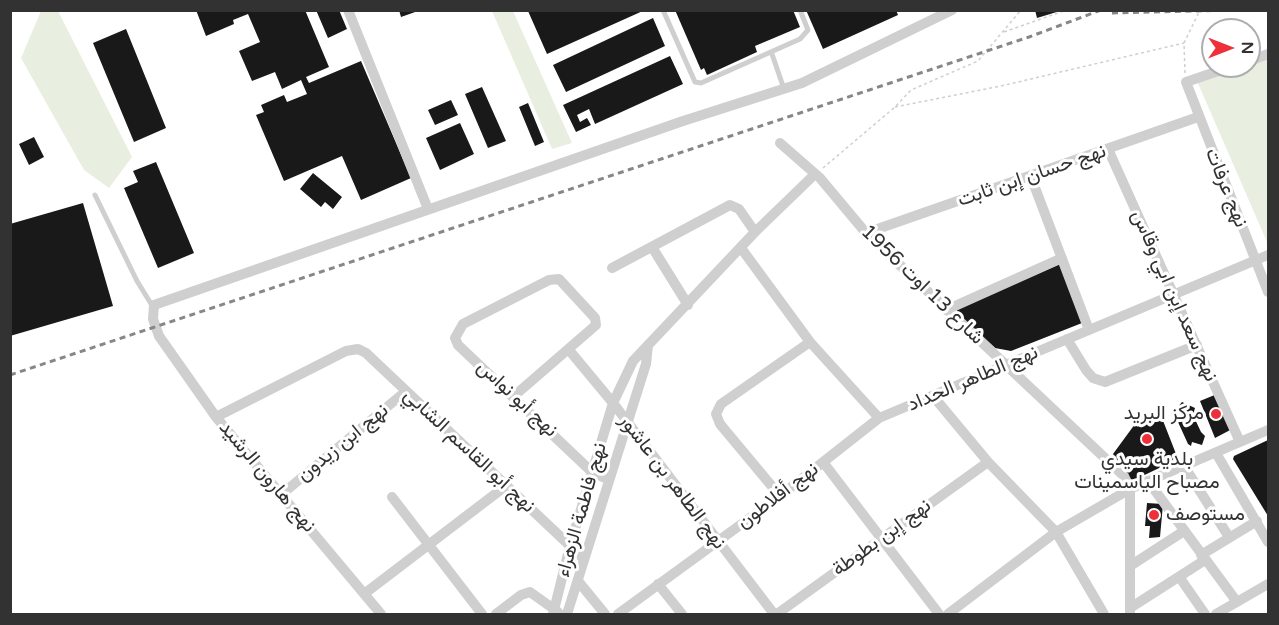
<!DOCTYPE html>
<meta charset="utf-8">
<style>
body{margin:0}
#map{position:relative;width:1279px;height:625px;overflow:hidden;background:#fff;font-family:"Varela Round",sans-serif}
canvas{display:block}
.frame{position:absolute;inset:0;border:12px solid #323232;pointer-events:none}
.north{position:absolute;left:1201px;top:18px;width:60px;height:60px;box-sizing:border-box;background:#fff;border:2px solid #adadad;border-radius:50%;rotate:90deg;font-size:16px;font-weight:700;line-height:24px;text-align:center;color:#323232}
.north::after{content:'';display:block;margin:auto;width:21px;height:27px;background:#ed3039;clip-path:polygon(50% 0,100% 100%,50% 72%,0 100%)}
</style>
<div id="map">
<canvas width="1279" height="625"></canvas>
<div class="frame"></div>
<div class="north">N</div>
</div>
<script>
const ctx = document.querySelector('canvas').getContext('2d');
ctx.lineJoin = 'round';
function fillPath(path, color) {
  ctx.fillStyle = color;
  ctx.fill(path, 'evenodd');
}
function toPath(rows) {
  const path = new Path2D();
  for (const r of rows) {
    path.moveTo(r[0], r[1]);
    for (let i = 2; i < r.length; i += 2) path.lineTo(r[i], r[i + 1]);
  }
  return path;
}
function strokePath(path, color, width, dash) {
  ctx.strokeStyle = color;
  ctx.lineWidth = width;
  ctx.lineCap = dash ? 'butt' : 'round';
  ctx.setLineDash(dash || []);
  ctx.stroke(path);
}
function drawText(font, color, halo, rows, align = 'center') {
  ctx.font = font + ' "Varela Round",Vazirmatn,sans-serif';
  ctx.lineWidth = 6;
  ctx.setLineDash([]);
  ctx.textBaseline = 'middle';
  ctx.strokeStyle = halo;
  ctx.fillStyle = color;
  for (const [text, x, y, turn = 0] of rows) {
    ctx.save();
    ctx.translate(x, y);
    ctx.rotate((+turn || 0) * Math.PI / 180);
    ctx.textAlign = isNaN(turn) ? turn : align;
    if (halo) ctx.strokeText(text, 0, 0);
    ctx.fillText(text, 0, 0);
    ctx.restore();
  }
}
fillPath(toPath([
 [41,11,58,11,132,157,109,188,84,170,21,58],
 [492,11,513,11,572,143,552,149],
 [1268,55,1268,241,1267,242,1197,81,1237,66,1249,66]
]), '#e8efe0');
fillPath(toPath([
 [196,10,305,10,329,67,306,77,309,83,361,61,411,178,361,200,342,156,284,181,256,115,264,112,261,105,284,95,287,102,307,94,301,80,282,89,275,72,252,81,239,51,260,42,248,14,233,20,234,24,206,36],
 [316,10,339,10,347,29,328,38],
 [399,10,418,10,418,11,401,17],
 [530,10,645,10,547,54,528,11],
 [675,10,793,10,800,27,755,46,757,52,707,75,704,68,701,70],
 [806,10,896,10,898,15,823,49],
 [1035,10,1060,10,1060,11,1037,18],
 [653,18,665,46,566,92,553,65],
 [126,29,166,128,134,142,93,43],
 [670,56,683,84,595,124,589,109,577,115,580,122,587,118,591,125,576,132,563,105],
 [482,87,506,141,488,148,465,94],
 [451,100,458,115,435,125,428,110],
 [528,103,544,142,535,146,519,107],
 [460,123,474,154,440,170,426,138],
 [34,137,44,157,29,165,19,144],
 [156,162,194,253,158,268,124,188,138,182,133,171],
 [313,173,342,197,333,209,325,202,321,207,300,189],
 [83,203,113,306,10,336,10,224],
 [1060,264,1082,323,1011,351,995,348,956,313,958,308],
 [1217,394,1234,428,1215,438,1200,401],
 [1182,402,1195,408,1193,415,1201,432,1205,436,1202,445,1192,442,1191,446,1188,444,1178,422,1175,421,1172,414],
 [1160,413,1178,459,1132,481,1113,454,1135,424],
 [1268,440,1268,516,1233,459,1234,456],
 [1147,503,1163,504,1160,537,1149,538,1150,526,1145,526]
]), '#191919');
strokePath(toPath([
 [1004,32,1066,10],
 [1185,73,1184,43,1200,10],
 [895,107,1001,86,1184,43],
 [823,168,895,107,911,90,978,61,1021,10]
]), '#cfcfcf', 1.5, [3, 3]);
strokePath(toPath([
 [663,10,695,82,701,83,800,39,808,30,800,10],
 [772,54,784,89],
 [95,195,137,281,153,307]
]), '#cfcfcf', 5);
strokePath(toPath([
 [348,10,428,209],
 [1249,61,1268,54],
 [1233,66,1186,82,1268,292],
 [780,143,820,178,866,233,905,270,1124,476,1130,489,1130,614],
 [1108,149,1240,442],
 [1031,177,1089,330],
 [866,233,1198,117],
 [652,247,688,305],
 [741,248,810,342,879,418,1268,255],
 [612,268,730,205,739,209,755,232],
 [946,310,1062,258],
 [1067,339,1086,370,1093,378,1105,382,1197,345],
 [569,350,613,403,774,614],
 [514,396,596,325,595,318,559,279,549,280,463,324,455,338,458,345,593,473,608,479],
 [933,396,988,462,1056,532,1104,614],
 [216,417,346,351,358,349,366,353,584,559],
 [1216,453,1268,542],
 [823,462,939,614],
 [1184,466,1229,537],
 [1148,481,1237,602],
 [282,494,405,392],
 [780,496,720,424,716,414,721,404,810,342],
 [392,497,482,614],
 [1201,555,1257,521],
 [1130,566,1184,531],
 [1180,578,1205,614],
 [578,581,605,614],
 [658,584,682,614],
 [364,594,507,485],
 [1130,608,1205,560],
 [381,614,216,417,159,336,153,319,154,305,683,121,802,83,952,10],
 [496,614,521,595,530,592,558,612],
 [553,614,570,546,613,403,633,361,755,232,814,175],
 [567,614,646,364,648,345],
 [618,614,780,496,879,418],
 [777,614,988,462],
 [948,614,1056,532,1130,489,1268,430],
 [1216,614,1268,584]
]), '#cfcfcf', 10);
strokePath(toPath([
 [1112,13,1237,10],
 [10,375,1029,37,1101,10]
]), '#878787', 3, [6, 4.5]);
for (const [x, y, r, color] of [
 [1216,414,6,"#ed3039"],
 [1147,439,6,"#ed3039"],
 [1154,515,6,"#ed3039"]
]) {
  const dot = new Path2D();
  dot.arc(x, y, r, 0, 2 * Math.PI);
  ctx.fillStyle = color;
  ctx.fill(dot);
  strokePath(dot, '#fff', 2);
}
drawText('20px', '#323232', '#fff', [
 ["نهج حسان إبن ثابت",1032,176,-19],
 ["نهج عرفات",1226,188,68],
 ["شارع 13 اوت 1956",922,285,44],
 ["نهج سعد إبن ابي وقاس",1174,296,66],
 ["نهج الطاهر الحداد",973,379,-23],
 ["نهج أبو نواس",517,399,43],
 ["نهج ابن زيدون",343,443,-39],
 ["نهج أبو القاسم الشابي",469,451,43],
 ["نهج هارون الرشيد",267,477,50],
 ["نهج الطاهر بن عاشور",672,482,53],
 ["نهج أفلاطون",778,496,-37],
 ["نهج فاطمة الزهراء",582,510,-74],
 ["نهج إبن بطوطة",882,538,-36]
]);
drawText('20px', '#323232', '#fff', [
 ["مركز البريد",1204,414],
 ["بلدية سيدي",1147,460,"center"],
 ["مصباح الياسمينات",1147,483,"center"],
 ["مستوصف",1166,515,"left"]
], 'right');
</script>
